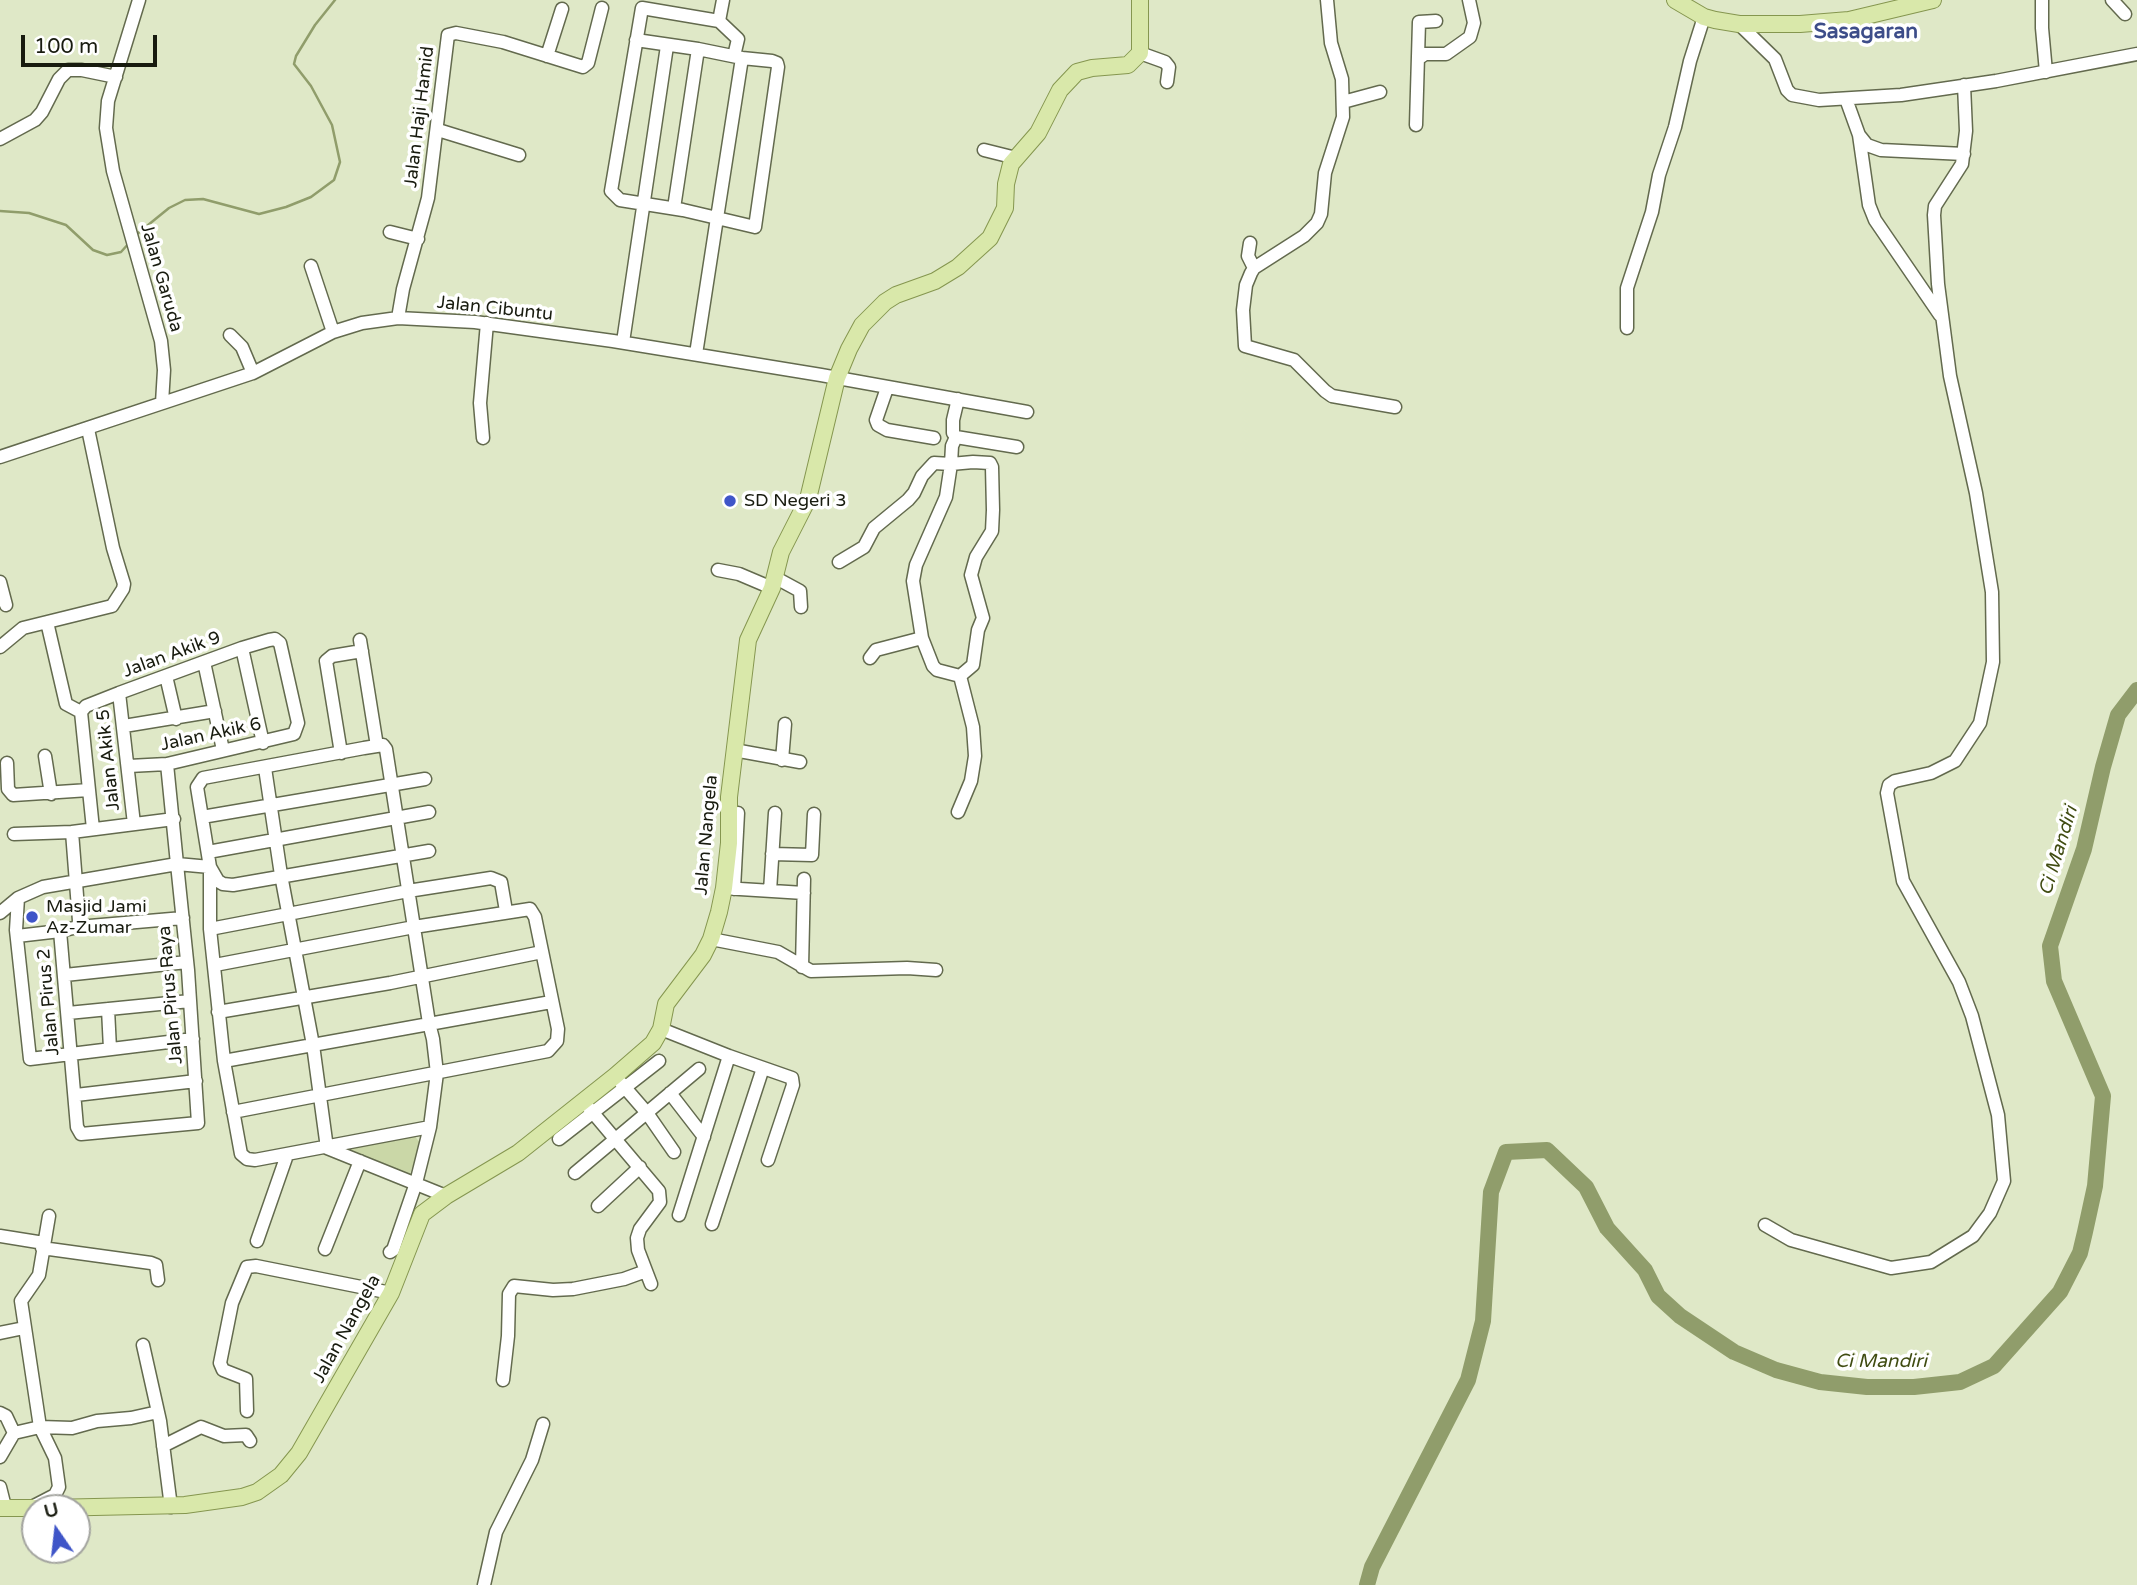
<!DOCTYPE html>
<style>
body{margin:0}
#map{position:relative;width:2137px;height:1585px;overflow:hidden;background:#dfe8c7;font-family:"Varela Round",sans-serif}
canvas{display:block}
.north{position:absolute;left:21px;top:1494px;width:70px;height:70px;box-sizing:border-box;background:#fff;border:2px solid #a3a49f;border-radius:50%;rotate:346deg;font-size:19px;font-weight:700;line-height:28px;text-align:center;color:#181b0f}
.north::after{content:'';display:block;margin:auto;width:24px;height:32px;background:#3f55c8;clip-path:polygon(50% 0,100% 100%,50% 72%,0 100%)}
.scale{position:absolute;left:21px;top:35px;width:136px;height:32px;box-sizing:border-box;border:4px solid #181b0f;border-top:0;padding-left:9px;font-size:21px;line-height:24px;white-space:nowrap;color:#181b0f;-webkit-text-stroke:5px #fff;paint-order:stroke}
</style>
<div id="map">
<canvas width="2137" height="1585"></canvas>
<div class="north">U</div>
<div class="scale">100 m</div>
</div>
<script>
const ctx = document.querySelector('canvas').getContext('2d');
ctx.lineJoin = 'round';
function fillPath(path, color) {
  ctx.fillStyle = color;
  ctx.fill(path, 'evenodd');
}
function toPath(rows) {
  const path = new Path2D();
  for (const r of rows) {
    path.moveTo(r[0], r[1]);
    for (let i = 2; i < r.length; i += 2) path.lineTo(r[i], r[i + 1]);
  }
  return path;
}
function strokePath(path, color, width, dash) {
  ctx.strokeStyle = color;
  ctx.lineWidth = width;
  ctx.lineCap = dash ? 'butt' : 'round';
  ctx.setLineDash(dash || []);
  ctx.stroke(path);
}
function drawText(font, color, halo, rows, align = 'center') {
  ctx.font = font + ' "Varela Round",sans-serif';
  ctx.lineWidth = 7;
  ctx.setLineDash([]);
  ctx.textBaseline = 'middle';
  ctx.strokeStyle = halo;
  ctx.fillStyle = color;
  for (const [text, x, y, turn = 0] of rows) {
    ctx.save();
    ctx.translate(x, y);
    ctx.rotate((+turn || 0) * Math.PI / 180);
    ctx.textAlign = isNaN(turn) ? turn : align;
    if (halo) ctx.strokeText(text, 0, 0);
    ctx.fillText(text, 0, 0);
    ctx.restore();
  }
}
fillPath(toPath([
 [413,1134,421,1144,409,1176,340,1151,342,1147]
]), '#cad7a7');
strokePath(toPath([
 [0,211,29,213,66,225,93,250,107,255,121,252,130,242],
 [137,234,169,208,185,200,203,199,259,214,286,207,311,197,334,180,340,162,332,125,311,86,294,64,296,56,315,25,335,0]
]), '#909d6b', 2.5);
strokePath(toPath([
 [1367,1585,1372,1567,1468,1380,1483,1321,1491,1192,1506,1152,1547,1150,1586,1187,1607,1228,1645,1270,1658,1296,1680,1316,1734,1352,1776,1370,1820,1382,1867,1387,1914,1387,1960,1382,1994,1366,2060,1292,2080,1253,2085,1232,2095,1186,2103,1096,2054,981,2050,946,2084,849,2103,767,2118,715,2137,690]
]), '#909d6b', 16);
const minor = toPath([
 [139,0,108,101,106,128,113,171,161,341,164,370,162,403],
 [1327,0,1331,43,1342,79,1343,117,1325,173,1321,214,1317,223,1304,236,1254,268,1251,273,1246,285,1243,310,1245,346,1294,360,1325,391,1332,396,1395,407],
 [2042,0,2042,28,2046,72],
 [2112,0,2125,14],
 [719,21,723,0],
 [1739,24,1775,59,1787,90,1792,95,1819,100,1901,95,1996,81,2137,54],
 [636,40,698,49,674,208],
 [698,49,742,58,717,218,755,227,778,67,777,63,772,61,742,58],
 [1140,53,1165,62,1169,67,1167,82],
 [547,56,562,9],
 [1418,59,1425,54,1446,54,1470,37,1474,23,1469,0],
 [1846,99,1859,135,1867,145,1881,150,1964,154],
 [1343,102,1380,92],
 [1416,125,1419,22,1436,21],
 [438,130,519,155],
 [1859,135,1869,205,1875,220,1940,315],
 [0,139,35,120,42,112,59,79,68,70,82,70,116,77],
 [984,150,1016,158],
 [390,232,418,239],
 [1250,243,1248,256,1254,268],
 [311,266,333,332],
 [398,318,403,289,428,198,448,35,456,33,503,42,583,67,588,63,602,8],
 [1627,328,1627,288,1652,212,1659,175,1675,127,1690,61,1704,17],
 [230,335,242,347,253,373],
 [623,342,667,46],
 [696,354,717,218,683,210,620,200,611,191,642,8,719,21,738,39,734,56],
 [887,388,876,420,878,425,887,430,934,438],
 [958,399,953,420,953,433,956,437,1017,447],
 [483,438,480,403,487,323],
 [0,457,253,373,333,332,362,323,398,318,475,322,613,341,821,375,1027,412],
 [839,562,864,547,874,528,908,500,914,493,922,476,934,463,951,464,973,462,990,463,992,467,993,510,992,531,976,557,971,575,983,618,978,630,973,665,960,676,937,670,933,666,922,638,913,581,916,565,946,497,951,464,952,446,956,437],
 [718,570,739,574,772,588],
 [776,578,800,591,801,607],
 [0,582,6,605],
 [47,622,66,704,81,712],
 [360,640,377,746],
 [0,647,23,628,112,606,123,589,124,584,113,548,88,429],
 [242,648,263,743],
 [870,658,876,650,922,638],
 [204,662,223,750],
 [166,676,176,719],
 [119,693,134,824],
 [81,712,86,706,119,693,242,648,269,640,275,639,280,643,298,723,294,734,167,764,129,766],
 [81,712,93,829],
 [124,726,215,711],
 [734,750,800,762],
 [341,753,326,661,332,656,362,651],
 [45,756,51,794],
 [782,760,785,724],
 [7,763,8,789,13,795,89,790],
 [265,768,281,875,313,1045,327,1148,446,1196],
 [958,812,971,781,975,756,973,727,960,676],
 [202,817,425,779],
 [174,819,72,832,79,921,78,927,60,931,77,1127,81,1134,198,1123,188,970,177,864,210,867,218,881,223,884,233,885,429,851],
 [14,834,72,832],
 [208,852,429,812],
 [772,854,812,855,814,814],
 [724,888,804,893],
 [734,889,738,813],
 [770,891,775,813],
 [18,898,16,930,30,1059,193,1039],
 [0,913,18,898,43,887,177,864,167,764],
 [78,927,183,918],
 [210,929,408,891,491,878,501,882,506,911],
 [17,936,60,931],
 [711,939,778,952,811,971,907,968,936,970],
 [215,965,414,927,530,909,535,917,558,1029,557,1041,548,1051,233,1112],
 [802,967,804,879],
 [65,975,187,962],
 [108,1009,110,1049],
 [218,1012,390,983,542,952],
 [68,1013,190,1001],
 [661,1029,729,1056,792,1078,793,1085,768,1160],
 [224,1061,551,1002],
 [621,1083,647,1113,674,1152],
 [670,1093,704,1137],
 [76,1095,196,1081],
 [583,1101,659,1191,660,1202,640,1229,637,1238,638,1250,651,1284],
 [559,1139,659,1061],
 [575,1173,699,1069],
 [598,1206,640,1167],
 [679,1215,729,1056],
 [712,1224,763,1068],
 [1765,1225,1791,1240,1891,1268,1931,1262,1973,1236,1990,1213,2004,1181,1998,1115,1972,1016,1959,982,1903,881,1887,793,1889,785,1895,781,1931,773,1955,761,1980,723,1993,662,1992,592,1976,493,1950,376,1938,284,1934,215,1935,206,1962,164,1966,131,1964,85],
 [0,1236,44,1243],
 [257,1241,287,1155],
 [42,1248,151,1263,156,1265,158,1280],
 [325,1249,360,1161],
 [390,1252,393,1250,416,1183,430,1127,437,1073,433,1039,429,1023,386,749,383,745,364,748,203,778,197,787,210,867,210,929,224,1061,241,1154,247,1159,255,1160,430,1127],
 [0,1333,24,1328],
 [143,1345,160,1421,171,1507],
 [503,1380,508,1336,509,1294,514,1286,553,1290,573,1289,624,1279,646,1271],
 [247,1411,246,1379,223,1370,220,1363,232,1303,247,1267,256,1266,391,1293],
 [0,1413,6,1416,14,1433],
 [14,1433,40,1427,72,1428,97,1421,131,1418,158,1412],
 [163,1446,201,1427,224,1436,246,1435,250,1441],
 [0,1457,14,1433],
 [0,1487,5,1507],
 [30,1508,55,1495,59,1487,55,1458,40,1427,21,1301,39,1275,49,1216],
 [484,1585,496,1532,532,1460,543,1424]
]);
const major = toPath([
 [1675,0,1704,17,1715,20,1739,24,1800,24,1849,20,1933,0],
 [0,1508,35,1508],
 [49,1508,185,1505,242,1497,257,1492,281,1475,299,1453,391,1293,422,1214,446,1196,518,1153,615,1076,653,1043,661,1029,666,1004,703,955,711,939,719,912,724,888,729,843,729,797,748,640,772,588,781,552,808,499,837,378,849,349,862,325,885,302,896,295,935,281,958,267,990,238,1005,208,1006,184,1011,164,1038,133,1060,90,1077,72,1092,68,1128,65,1140,53,1140,0]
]);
strokePath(minor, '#636a4e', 15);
strokePath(major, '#85964f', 18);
strokePath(minor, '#fff', 12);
strokePath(major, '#d9e8aa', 16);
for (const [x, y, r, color] of [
 [730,501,7,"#3f55c8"],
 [32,917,7,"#3f55c8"]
]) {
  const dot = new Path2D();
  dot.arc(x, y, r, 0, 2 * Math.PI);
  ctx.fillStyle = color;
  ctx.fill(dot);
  strokePath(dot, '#fff', 2.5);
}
drawText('18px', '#181b0f', '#fff', [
 ["Jalan Haji Hamid",420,117,-83],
 ["Jalan Garuda",161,278,74],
 ["Jalan Cibuntu",495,309,6],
 ["Jalan Akik 9",172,655,-20],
 ["Jalan Akik 6",211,735,-12],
 ["Jalan Akik 5",109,760,-96],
 ["Jalan Nangela",707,835,-85],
 ["Jalan Pirus Raya",171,995,-95],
 ["Jalan Pirus 2",49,1002,-95],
 ["Jalan Nangela",347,1329,-61]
]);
drawText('18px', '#181b0f', '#fff', [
 ["SD Negeri 3",744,501],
 ["Masjid Jami",46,907],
 ["Az-Zumar",46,928]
], 'left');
drawText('italic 19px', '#404c12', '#fff', [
 ["Ci Mandiri",2059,851,-73],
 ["Ci Mandiri",1881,1362]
]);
drawText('bold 21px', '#3d4d89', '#fff', [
 ["Sasagaran",1866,32]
]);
</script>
